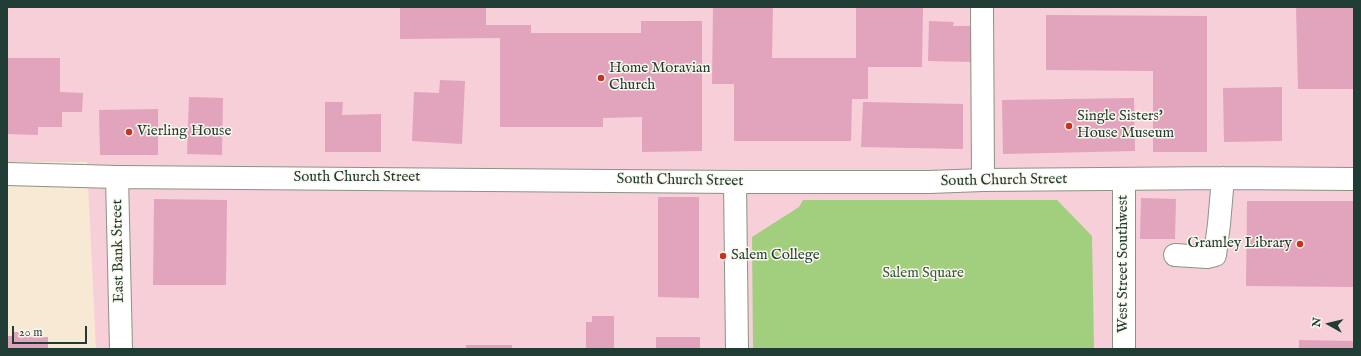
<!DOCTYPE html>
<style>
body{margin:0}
#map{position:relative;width:1361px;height:356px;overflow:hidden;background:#f7e9d4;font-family:"IM FELL English",serif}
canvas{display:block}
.frame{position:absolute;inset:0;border:8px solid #1f3d34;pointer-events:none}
.north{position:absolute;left:1309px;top:304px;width:40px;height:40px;-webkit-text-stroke:3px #fbf7ec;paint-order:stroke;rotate:278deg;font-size:11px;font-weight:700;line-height:16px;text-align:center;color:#1f3d34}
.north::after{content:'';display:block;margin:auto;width:14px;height:18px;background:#1f3d34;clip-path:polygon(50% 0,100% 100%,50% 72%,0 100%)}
.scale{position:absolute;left:12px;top:326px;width:75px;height:18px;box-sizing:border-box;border:2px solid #1f3d34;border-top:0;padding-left:5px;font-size:12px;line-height:14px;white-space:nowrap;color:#1f3d34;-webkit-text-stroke:3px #fbf7ec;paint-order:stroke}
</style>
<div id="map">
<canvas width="1361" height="356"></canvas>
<div class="frame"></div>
<div class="north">N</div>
<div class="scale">20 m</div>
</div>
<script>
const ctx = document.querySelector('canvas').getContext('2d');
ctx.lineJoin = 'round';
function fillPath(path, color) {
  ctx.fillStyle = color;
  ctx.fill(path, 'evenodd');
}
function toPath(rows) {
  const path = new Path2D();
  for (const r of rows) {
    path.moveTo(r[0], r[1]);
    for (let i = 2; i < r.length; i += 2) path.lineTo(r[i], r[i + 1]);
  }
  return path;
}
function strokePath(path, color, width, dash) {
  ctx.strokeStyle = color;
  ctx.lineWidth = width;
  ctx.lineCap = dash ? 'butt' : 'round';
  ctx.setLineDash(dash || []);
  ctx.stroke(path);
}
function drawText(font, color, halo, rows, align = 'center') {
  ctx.font = font + ' "IM FELL English",serif';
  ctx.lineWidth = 3;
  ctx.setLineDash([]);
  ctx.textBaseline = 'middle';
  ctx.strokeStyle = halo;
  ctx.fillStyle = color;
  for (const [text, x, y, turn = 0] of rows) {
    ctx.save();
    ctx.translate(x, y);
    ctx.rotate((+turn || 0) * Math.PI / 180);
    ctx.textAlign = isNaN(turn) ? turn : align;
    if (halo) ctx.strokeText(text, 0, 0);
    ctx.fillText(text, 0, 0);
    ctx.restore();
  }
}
fillPath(toPath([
 [7,7,1354,7,1354,349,96,349,87,162,7,162]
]), '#f6cfd9');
fillPath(toPath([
 [803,200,1057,200,1092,236,1094,347,1093,349,753,349,752,237,799,207]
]), '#a1cf7d');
fillPath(toPath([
 [400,7,486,7,486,25,531,25,531,33,641,33,641,21,702,21,702,151,642,152,642,117,603,118,603,127,500,127,500,38,400,39],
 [713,7,773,7,772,58,856,58,856,7,923,7,922,67,868,67,868,99,852,99,851,141,734,141,734,84,712,84],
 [1296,7,1354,7,1354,89,1298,89],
 [1046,15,1207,16,1207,152,1153,152,1153,71,1046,70],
 [929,21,954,22,953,26,973,26,972,62,928,61],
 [7,58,60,58,60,92,83,93,82,112,62,112,62,127,38,127,38,135,7,134],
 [440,80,465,81,462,144,412,141,414,92,439,93],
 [1282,87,1282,141,1224,142,1223,88],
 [189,97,223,98,222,155,187,154],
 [1134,98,1135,151,1003,154,1002,100],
 [325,102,343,102,342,115,381,114,381,152,325,152],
 [863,102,963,104,963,149,861,147],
 [158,109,158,155,100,155,99,110],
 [658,197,699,197,699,298,658,297],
 [1141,198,1176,199,1175,239,1140,239],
 [154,199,227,200,226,285,153,285],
 [1247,201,1354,201,1354,287,1246,286],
 [592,316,614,316,614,349,586,349,586,322,592,322],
 [12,332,28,332,28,337,48,337,48,349,7,349,7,336,13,336],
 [656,337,700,337,700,349,656,349],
 [1299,340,1354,341,1353,349,1299,349],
 [466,345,512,345,512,349,466,349]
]), '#e2a3bc');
const minor = toPath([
 [982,7,983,180],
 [7,174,117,177,735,182,929,182,983,180,1223,178,1354,179],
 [117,177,121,349],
 [1124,179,1124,349],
 [735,182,737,349],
 [1175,255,1207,257,1215,255,1219,224,1223,178]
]);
strokePath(minor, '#8b9384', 24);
strokePath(minor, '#fff', 22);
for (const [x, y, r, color] of [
 [601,78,4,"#c8321e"],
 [1069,126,4,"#c8321e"],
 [129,132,4,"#c8321e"],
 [1300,244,4,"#c8321e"],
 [723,256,4,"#c8321e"]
]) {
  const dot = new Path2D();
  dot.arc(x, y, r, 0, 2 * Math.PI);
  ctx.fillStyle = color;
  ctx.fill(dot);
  strokePath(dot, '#fbf7ec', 1.5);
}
drawText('15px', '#1f3d34', '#fbf7ec', [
 ["Home Moravian",609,69],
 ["Church",609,86],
 ["Single Sisters'",1077,117],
 ["House Museum",1077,134],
 ["Vierling House",137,132],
 ["Gramley Library",1292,244,"right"],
 ["Salem College",731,256]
], 'left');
drawText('15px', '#1f3d34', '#fbf7ec', [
 ["South Church Street",357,178],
 ["South Church Street",680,181,1],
 ["South Church Street",1004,181,-1],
 ["East Bank Street",119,251,-91],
 ["West Street Southwest",1124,264,-90]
]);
drawText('15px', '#395a43', '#fbf7ec', [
 ["Salem Square",923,274]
]);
</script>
